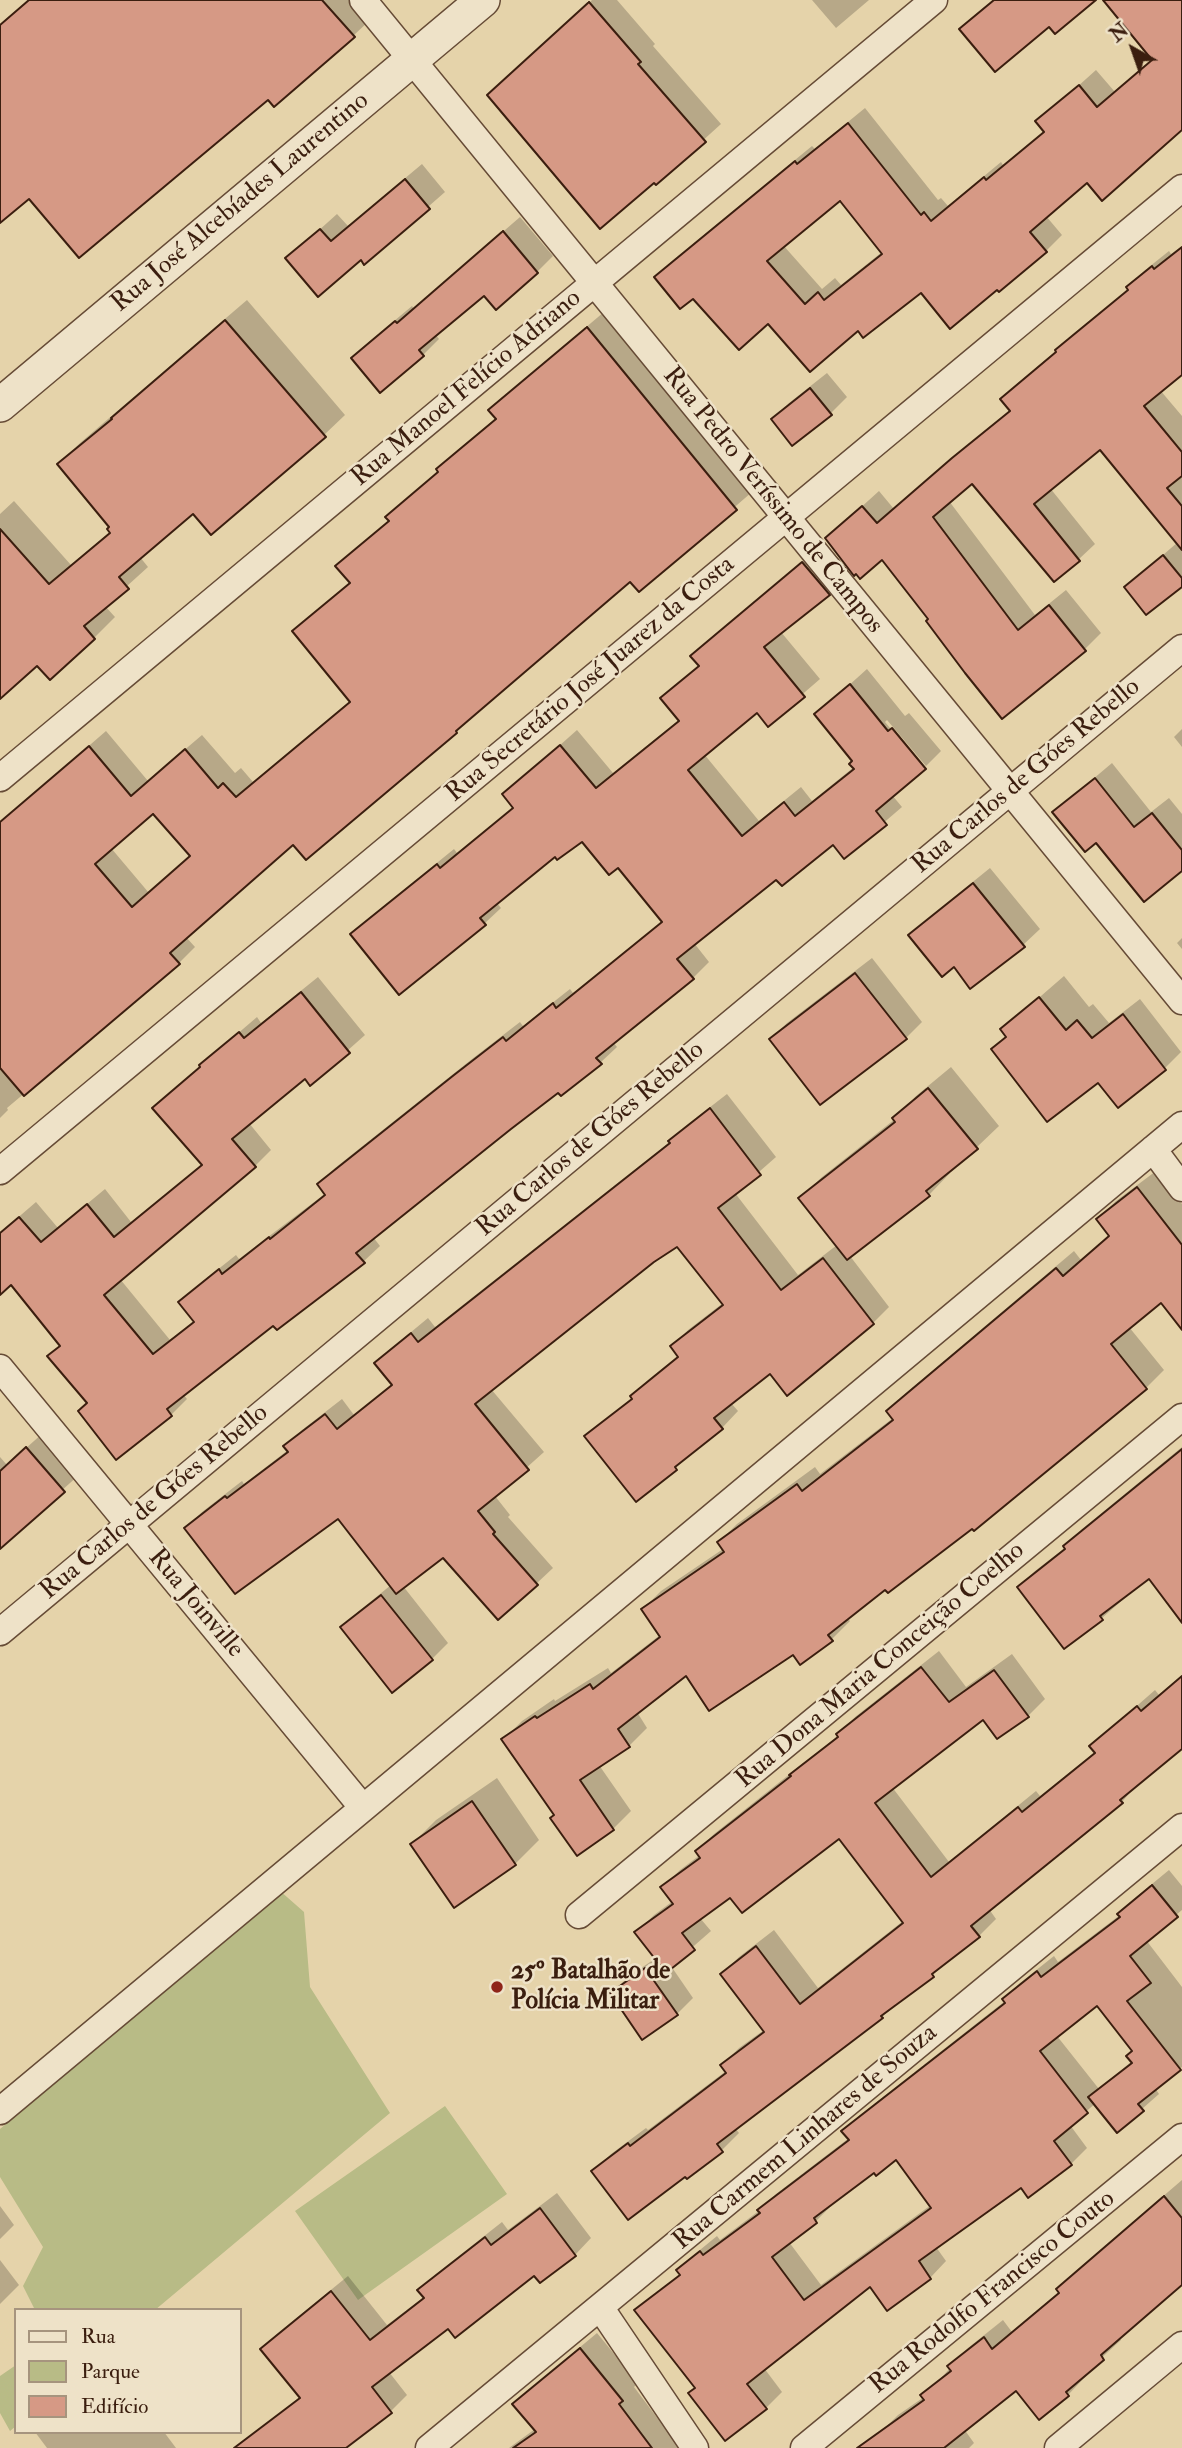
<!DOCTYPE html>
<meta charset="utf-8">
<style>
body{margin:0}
#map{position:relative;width:1182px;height:2448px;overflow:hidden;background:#e5d3aa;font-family:"IM FELL Double Pica",serif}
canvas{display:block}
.legend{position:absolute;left:14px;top:2308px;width:228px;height:126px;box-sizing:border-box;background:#eee2c8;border:2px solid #a6947e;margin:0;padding:9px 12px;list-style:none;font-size:21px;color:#3b1e0f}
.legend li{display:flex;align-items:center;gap:14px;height:35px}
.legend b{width:35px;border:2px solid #a6947e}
.north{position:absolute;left:1098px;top:14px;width:70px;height:70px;-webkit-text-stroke:5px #eee2c8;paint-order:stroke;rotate:320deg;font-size:19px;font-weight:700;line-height:28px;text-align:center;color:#3b1e0f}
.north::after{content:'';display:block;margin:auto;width:24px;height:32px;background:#3b1e0f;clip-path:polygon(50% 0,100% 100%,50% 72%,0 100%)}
</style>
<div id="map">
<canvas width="1182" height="2448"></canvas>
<ul class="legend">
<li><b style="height:9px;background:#eee2c8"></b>Rua</li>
<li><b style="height:19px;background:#b8bb86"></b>Parque</li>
<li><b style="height:19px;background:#d69985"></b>Edifício</li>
</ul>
<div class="north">N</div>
</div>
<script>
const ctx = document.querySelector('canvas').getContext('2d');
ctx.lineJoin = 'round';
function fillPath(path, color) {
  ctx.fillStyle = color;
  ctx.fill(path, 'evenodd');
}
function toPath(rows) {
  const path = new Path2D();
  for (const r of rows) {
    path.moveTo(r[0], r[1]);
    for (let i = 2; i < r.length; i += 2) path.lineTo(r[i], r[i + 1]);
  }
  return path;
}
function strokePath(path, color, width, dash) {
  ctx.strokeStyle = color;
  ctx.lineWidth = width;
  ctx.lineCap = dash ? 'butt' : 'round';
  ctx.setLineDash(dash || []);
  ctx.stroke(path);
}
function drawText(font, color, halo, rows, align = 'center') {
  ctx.font = font + ' "IM FELL Double Pica",serif';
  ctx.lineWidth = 5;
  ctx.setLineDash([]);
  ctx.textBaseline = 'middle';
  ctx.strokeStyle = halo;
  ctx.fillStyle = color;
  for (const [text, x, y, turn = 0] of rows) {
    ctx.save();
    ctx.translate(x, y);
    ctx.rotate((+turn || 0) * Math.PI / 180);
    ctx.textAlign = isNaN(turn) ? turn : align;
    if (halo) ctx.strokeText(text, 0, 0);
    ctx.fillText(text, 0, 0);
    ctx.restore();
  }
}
fillPath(toPath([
 [279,1890,304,1912,310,1987,390,2113,155,2310,35,2310,23,2286,43,2247,0,2177,0,2129],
 [445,2106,507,2194,358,2300,295,2211],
 [16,2365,16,2426,10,2431,0,2413,0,2376]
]), '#b8bb86');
fillPath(toPath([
 [28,0,352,0,370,20,353,36,269,97,30,196,0,221,0,26],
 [592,0,617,0,655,44,653,46,721,124,656,183,506,79],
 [812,0,869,0,836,28],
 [1106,0,1182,0,1182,129,1088,181,1046,216,1062,235,1046,251,921,290,858,329,768,322,693,296,656,277,672,261,812,146,815,149,865,108,938,200,941,198,948,206,1001,162,1003,165,1045,131,1038,122,1096,70,1115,92,1153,59],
 [840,199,882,252,841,285,835,278,822,289,783,245],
 [422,164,445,192,365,262,361,258,288,258,337,214,348,226],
 [520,217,553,256,537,272,484,293,435,334,439,339,423,355,353,358,369,342,412,306,414,309],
 [1182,246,1182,372,1160,390,1182,416,1182,584,1126,587,1178,542,1100,447,1050,488,1095,544,1078,560,973,481,949,501,1035,615,1066,590,1101,633,1085,649,1002,716,883,558,827,538,879,491,894,509,1011,410,1002,399,1018,383,1057,350,1073,334,1129,289,1128,287,1144,271,1169,251,1171,254],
 [247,300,345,415,324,435,193,512,140,557,148,567,105,606,115,617,94,638,37,663,0,696,0,514,14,501,71,565,111,531,111,527,59,464,80,443],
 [604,312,752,492,639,590,630,579,456,732,293,843,186,937,195,947,179,963,7,1108,8,1110,0,1118,0,823,106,731,148,781,202,735,235,773,241,768,253,782,351,700,295,631,351,581,338,566,390,520,387,517,440,471,438,469,454,453,497,417,491,410,507,394],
 [154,811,192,855,149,893,111,848],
 [827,373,847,397,830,414,773,419,789,403],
 [819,547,845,578,829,594,781,632,820,679,768,724,757,710,704,754,759,821,801,787,812,801,854,767,855,761,817,714,867,669,905,716,909,713,941,751,926,766,887,720,885,722,924,769,892,795,902,807,845,856,833,843,776,877,694,943,709,962,693,978,613,1042,617,1047,600,1063,559,1090,373,1237,380,1246,363,1262,274,1323,183,1394,187,1399,171,1415,89,1402,50,1356,61,1345,12,1283,0,1278,0,1233,36,1202,58,1228,105,1189,131,1222,203,1164,201,1065,257,1017,261,1023,318,977,365,1035,311,1083,305,1077,249,1123,271,1150,255,1166,120,1279,170,1340,195,1320,180,1302,197,1286,236,1255,239,1259,326,1193,319,1185,335,1168,472,1059,520,1022,523,1026,570,989,573,993,663,921,618,866,582,839,556,855,496,902,501,908,484,924,353,934,369,918,454,849,457,853,514,807,505,794,577,730,613,773,680,719,663,698,700,665,693,656],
 [1182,729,1182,747,1174,737],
 [1112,763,1151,812,1169,798,1182,814,1182,869,1097,840,1054,812],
 [990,868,1040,929,1023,945,954,965,910,935,927,919],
 [1182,938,1182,949,1177,943],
 [872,958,922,1022,906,1038,771,1039,787,1023],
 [1064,976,1089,1007,1093,1004,1109,1023,1140,999,1181,1052,1165,1068,1118,1106,1098,1081,993,1049,1007,1035,1003,1029],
 [951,1067,999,1126,977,1147,948,1170,950,1173,929,1195,850,1256,889,1307,873,1323,787,1393,771,1372,731,1403,738,1411,722,1428,636,1500,587,1436,633,1397,648,1380,679,1355,672,1347,688,1330,723,1303,678,1245,653,1260,491,1389,544,1452,495,1496,510,1515,508,1517,553,1568,536,1584,444,1555,403,1586,448,1643,432,1659,342,1627,359,1611,391,1585,338,1516,186,1528,202,1512,242,1481,244,1484,288,1450,286,1447,302,1430,342,1399,354,1415,393,1383,377,1364,393,1347,428,1318,435,1327,671,1141,687,1125,727,1094,776,1157,735,1193,798,1275,837,1245,800,1198,822,1177,895,1119,916,1096],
 [1156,1171,1182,1204,1182,1327,1161,1301,1129,1327,1164,1370,1146,1388,974,1528,973,1527,886,1587,847,1618,850,1621,832,1639,793,1653,686,1674,637,1712,647,1728,629,1746,599,1765,631,1811,613,1829,577,1854,556,1814,504,1739,522,1721,554,1699,555,1701,608,1668,611,1673,660,1635,643,1609,661,1591,723,1549,719,1542,737,1524,815,1467,820,1474,893,1418,888,1411,906,1393,1074,1251,1081,1260,1110,1235,1098,1219,1116,1201],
 [43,1433,80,1474,0,1546,0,1457,7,1465],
 [1182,1447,1182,1620,1149,1577,1102,1618,1065,1647,1019,1587,1035,1571,1066,1547,1081,1530],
 [939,1651,966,1687,1012,1654,1045,1699,1028,1716,983,1717,892,1787,949,1862,1036,1791,1040,1796,1096,1751,1091,1746,1155,1690,1159,1695,1182,1675,1182,1747,1138,1783,1122,1802,989,1909,996,1919,979,1936,882,2017,735,2128,739,2133,722,2150,687,2177,594,2171,611,2154,646,2128,648,2130,726,2071,722,2065,739,2048,764,2030,722,1974,739,1957,774,1930,818,1988,903,1921,839,1837,731,1895,700,1918,711,1931,671,1966,693,1998,677,2014,612,1993,628,1977,656,1958,637,1932,654,1915,673,1901,663,1887,680,1870,700,1855,697,1851,714,1834,839,1735,855,1717],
 [497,1778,539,1840,515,1864,412,1844,436,1820],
 [1169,1870,1182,1886,1182,1910,1146,1940,1182,1987,1182,2067,1155,2088,1159,2094,1117,2131,1096,2103,1070,2125,1087,2148,1071,2164,1022,2186,936,2247,946,2261,930,2278,888,2308,870,2284,764,2368,782,2392,766,2408,696,2387,637,2310,681,2273,679,2270,695,2254,717,2236,720,2240,760,2210,776,2194,849,2138,844,2131,860,2115,1005,2001,1004,1999,1020,1983,1054,1956,1058,1962,1120,1915,1135,1898],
 [1098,2003,1133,2050,1132,2061,1099,2089,1057,2036],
 [896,2158,931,2205,821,2285,789,2242,816,2221,832,2205,831,2203,874,2170],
 [1182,2180,1182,2283,1119,2337,1121,2340,1084,2374,1086,2376,1068,2395,1016,2388,964,2429,974,2443,969,2448,870,2448,879,2434,898,2415,924,2397,968,2348,1003,2320,1012,2332,1060,2291,1058,2289,1077,2270],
 [557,2193,591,2238,575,2255,540,2281,534,2273,449,2327,389,2372,407,2395,391,2411,343,2448,235,2448,301,2396,262,2349,278,2333,348,2276,387,2325,425,2296,420,2290,436,2274,502,2222,508,2230],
 [0,2206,14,2225,0,2239],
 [0,2260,19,2285,0,2304],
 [597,2333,638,2383,634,2387,680,2448,509,2448,535,2429,515,2404,531,2388],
 [35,2432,164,2432,176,2448,47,2448]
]), '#0003');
const building = toPath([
 [29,0,322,0,355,37,274,107,268,100,79,258,29,199,0,223,0,25,29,0],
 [994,0,1096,0,1055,34,1049,27,995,72,959,29,994,0],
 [1103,0,1182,0,1182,130,1102,201,1087,183,1030,232,1047,252,999,292,997,290,950,329,921,293,863,338,858,331,810,372,768,324,739,350,693,299,680,309,654,277,795,161,797,164,848,123,921,215,924,212,931,221,984,177,986,180,1044,132,1035,121,1079,85,1097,107,1152,60,1103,0],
 [840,201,882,254,824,300,818,292,805,304,767,261,840,201],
 [589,2,641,62,638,64,706,142,656,185,654,183,600,229,487,95,589,2],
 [405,179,430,209,364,265,361,260,318,297,285,258,320,229,331,241,405,179],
 [503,231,538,273,496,310,484,296,419,350,424,356,380,393,351,358,395,321,397,323,503,231],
 [1182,247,1182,375,1144,406,1182,452,1182,476,1167,488,1182,506,1182,550,1100,450,1034,504,1080,561,1054,582,972,484,933,517,1018,630,1049,605,1086,651,1002,719,965,673,926,621,928,619,882,560,860,579,856,574,854,576,825,538,862,506,877,523,952,458,1010,411,1000,399,1056,352,1055,350,1128,290,1126,287,1152,266,1154,269,1182,247],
 [225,320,326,437,211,535,193,514,119,577,129,589,84,626,95,639,50,680,37,666,0,699,0,529,49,584,110,533,107,529,109,527,57,464,112,419,111,418,225,320],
 [587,327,737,510,639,592,630,582,456,731,457,733,306,860,293,845,170,953,180,964,24,1096,0,1068,0,822,89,746,131,796,185,749,218,788,223,783,236,797,350,702,292,631,350,583,335,566,389,521,385,517,438,472,436,469,496,419,488,410,587,327],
 [153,814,190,856,132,907,95,864,153,814],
 [810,388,832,415,792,446,771,419,810,388],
 [1163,555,1182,578,1182,587,1146,615,1124,587,1163,555],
 [802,562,830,595,764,647,805,697,768,727,757,713,688,770,742,836,784,802,795,816,854,769,849,764,852,761,814,714,850,684,888,731,892,728,926,769,876,811,887,825,844,859,833,845,782,886,776,880,677,959,694,979,596,1058,602,1064,561,1096,558,1093,511,1129,356,1253,365,1263,277,1330,273,1326,167,1409,172,1416,116,1460,78,1411,87,1403,47,1356,60,1346,11,1285,0,1295,0,1233,19,1217,41,1242,87,1204,114,1237,202,1165,152,1108,200,1067,199,1065,239,1032,244,1038,301,992,350,1053,310,1086,305,1079,232,1139,256,1167,104,1295,153,1354,194,1322,178,1302,219,1269,222,1274,269,1237,270,1239,325,1195,317,1184,454,1075,503,1037,506,1041,553,1003,556,1008,662,922,618,868,609,875,582,842,557,860,555,857,480,918,486,925,399,995,350,934,437,864,440,868,513,808,502,794,560,745,596,788,679,721,660,698,699,666,690,656,802,562],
 [1095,778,1134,827,1152,813,1182,850,1182,871,1144,902,1096,843,1085,852,1052,812,1095,778],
 [973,883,1025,947,970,989,954,967,942,977,908,935,973,883],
 [855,973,907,1039,820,1105,769,1039,855,973],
 [1039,997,1066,1030,1077,1020,1092,1038,1123,1014,1166,1070,1118,1108,1098,1083,1047,1122,991,1049,1006,1037,1000,1029,1039,997],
 [928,1088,978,1149,926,1191,930,1196,847,1260,798,1198,895,1122,892,1118,928,1088],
 [710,1108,761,1175,718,1208,781,1290,823,1258,874,1324,787,1396,770,1374,714,1418,723,1429,675,1467,677,1470,636,1502,584,1436,632,1399,630,1396,678,1357,670,1346,723,1305,677,1247,654,1262,475,1404,529,1470,478,1511,495,1532,493,1534,538,1585,498,1620,443,1558,396,1594,338,1519,235,1594,184,1528,225,1496,227,1498,288,1452,283,1446,325,1414,337,1429,392,1385,374,1363,411,1333,418,1342,670,1143,668,1141,710,1108],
 [1137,1187,1182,1245,1182,1330,1161,1303,1111,1344,1147,1389,974,1531,972,1529,888,1593,885,1590,828,1635,833,1641,800,1665,793,1655,709,1711,686,1676,618,1729,630,1747,580,1780,614,1830,577,1856,550,1818,554,1815,501,1739,535,1716,537,1718,590,1684,593,1689,660,1637,641,1609,724,1552,717,1542,797,1484,802,1491,893,1420,886,1411,1056,1268,1063,1276,1109,1236,1096,1219,1137,1187],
 [26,1447,65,1492,0,1549,0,1471,26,1447],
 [1182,1449,1182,1623,1149,1579,1100,1616,1103,1620,1064,1649,1017,1587,1065,1549,1063,1546,1182,1449],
 [381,1595,433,1660,392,1693,340,1627,381,1595],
 [921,1667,949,1702,994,1670,1029,1717,997,1739,983,1720,875,1803,931,1877,1018,1807,1022,1812,1095,1753,1089,1746,1137,1706,1141,1711,1182,1676,1182,1749,1120,1800,1123,1803,971,1926,980,1937,932,1974,934,1977,881,2016,883,2018,717,2144,723,2152,687,2179,685,2177,628,2220,591,2171,628,2143,630,2146,726,2073,720,2065,764,2032,720,1974,756,1946,800,2004,903,1923,839,1839,742,1913,730,1898,682,1933,695,1950,666,1973,634,1932,673,1904,660,1887,700,1858,695,1851,791,1776,789,1775,838,1737,836,1734,921,1667],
 [472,1801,516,1865,454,1908,410,1844,472,1801],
 [1152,1885,1178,1917,1130,1956,1151,1983,1127,2001,1181,2070,1138,2104,1144,2111,1117,2133,1088,2097,1132,2063,1126,2056,1132,2051,1097,2006,1040,2051,1088,2113,1054,2141,1072,2165,1028,2198,1021,2188,919,2261,931,2279,887,2311,870,2287,747,2384,767,2409,725,2441,688,2393,695,2388,634,2310,680,2275,676,2270,700,2251,703,2255,760,2213,757,2210,849,2140,841,2131,1005,2003,1002,1999,1037,1971,1041,1977,1120,1917,1117,1914,1152,1885],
 [896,2160,931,2208,804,2300,772,2257,817,2223,814,2218,874,2173,876,2176,896,2160],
 [645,1968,678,2015,642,2040,610,1993,645,1968],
 [1164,2196,1182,2218,1182,2285,1101,2355,1104,2360,1066,2392,1069,2396,1039,2420,1016,2391,944,2448,857,2448,924,2400,920,2395,951,2371,947,2366,984,2337,992,2349,1059,2293,1056,2289,1164,2196],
 [540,2208,576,2256,540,2283,534,2276,455,2338,448,2329,372,2387,392,2413,346,2448,234,2448,300,2398,260,2349,331,2291,370,2340,424,2298,417,2290,485,2237,491,2245,540,2208],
 [580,2348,623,2401,619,2404,652,2448,513,2448,536,2432,512,2404,580,2348]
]);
fillPath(building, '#d69985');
strokePath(building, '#3b1e0f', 2);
const minor = toPath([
 [363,0,1182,1001],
 [0,778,934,0],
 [1153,1149,1182,1188],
 [0,1171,1182,188],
 [0,1368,363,1808],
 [0,1632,1182,648],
 [579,1915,1182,1417],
 [0,2111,1182,1125],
 [600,2307,695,2448],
 [429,2448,1182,1827],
 [804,2448,1182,2137],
 [1058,2448,1182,2345]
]);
const tertiary = toPath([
 [0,405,483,0]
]);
strokePath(minor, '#664b36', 29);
strokePath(tertiary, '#664b36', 36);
strokePath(minor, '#eee2c8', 26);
strokePath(tertiary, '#eee2c8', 33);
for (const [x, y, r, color] of [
 [497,1987,7,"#8f2418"]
]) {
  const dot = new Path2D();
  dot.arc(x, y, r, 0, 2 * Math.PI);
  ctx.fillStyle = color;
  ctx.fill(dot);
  strokePath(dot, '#eee2c8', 2.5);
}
drawText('26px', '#3b1e0f', '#eee2c8', [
 ["Rua José Alcebíades Laurentino",241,203,-40],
 ["Rua Manoel Felício Adriano",467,389,-40],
 ["Rua Pedro Veríssimo de Campos",772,501,51],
 ["Rua Secretário José Juarez da Costa",591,680,-40],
 ["Rua Carlos de Góes Rebello",1027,777,-40],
 ["Rua Carlos de Góes Rebello",591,1140,-40],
 ["Rua Carlos de Góes Rebello",155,1503,-40],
 ["Rua Joinville",195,1604,50],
 ["Rua Dona Maria Conceição Coelho",881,1666,-40],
 ["Rua Carmem Linhares de Souza",806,2138,-40],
 ["Rua Rodolfo Francisco Couto",993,2293,-39]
]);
drawText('bold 26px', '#3b1e0f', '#eee2c8', [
 ["25º Batalhão de",511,1972],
 ["Polícia Militar",511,2002]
], 'left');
</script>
